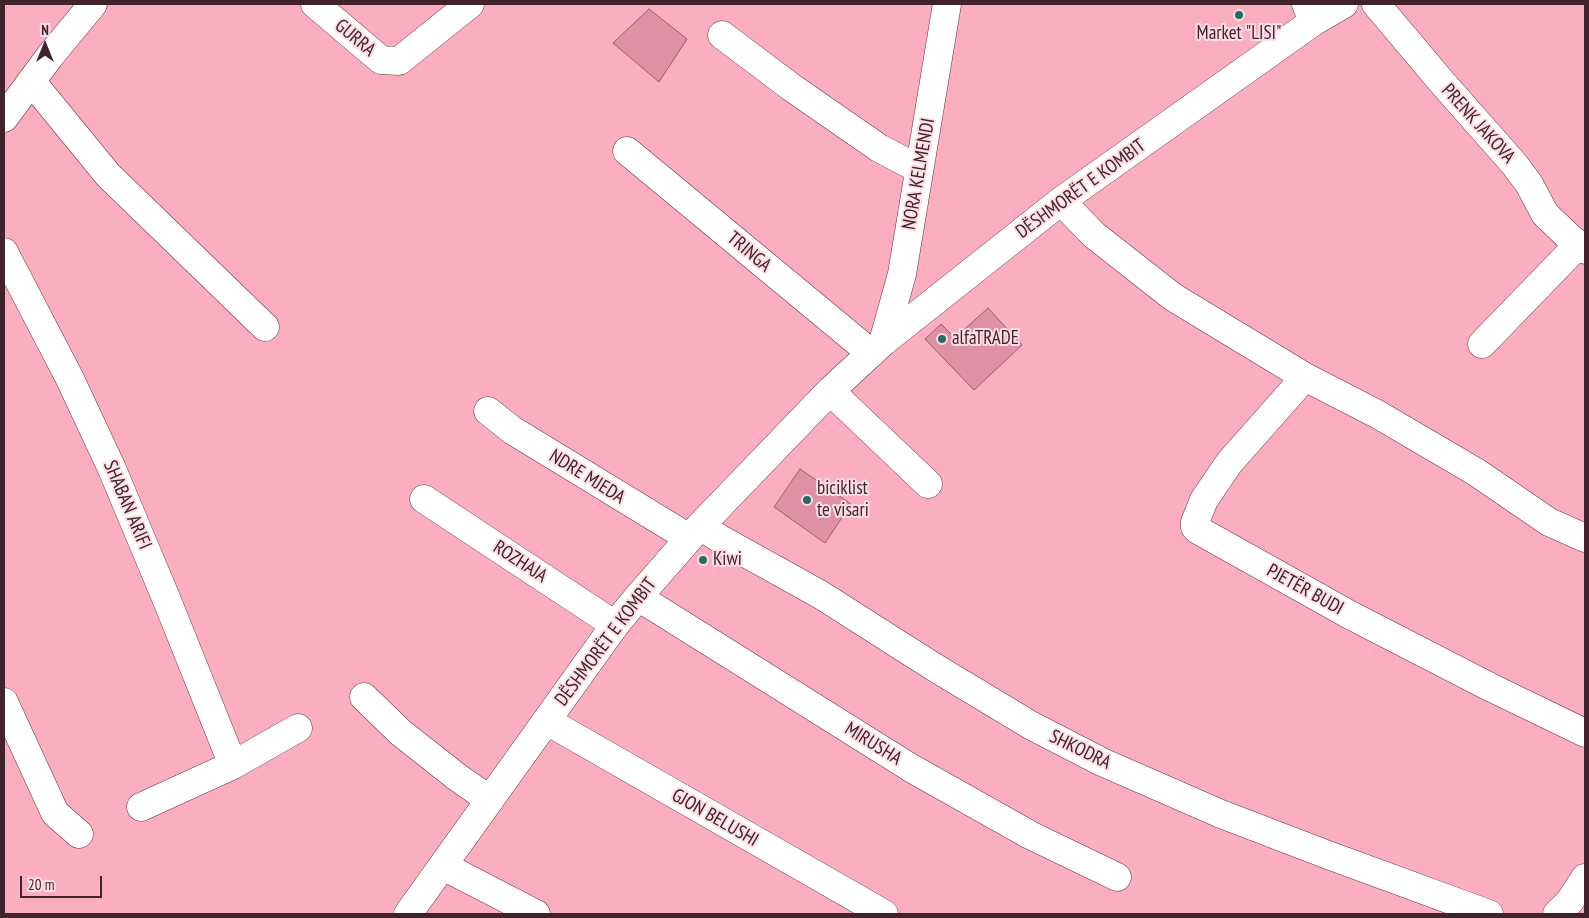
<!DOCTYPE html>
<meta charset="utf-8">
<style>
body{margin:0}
#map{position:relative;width:1589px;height:918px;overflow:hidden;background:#faaec0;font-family:"PT Sans Narrow",sans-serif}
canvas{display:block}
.frame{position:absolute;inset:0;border:5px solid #40232b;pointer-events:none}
.north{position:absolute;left:20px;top:20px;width:50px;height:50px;-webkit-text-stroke:4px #fedee4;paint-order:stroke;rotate:0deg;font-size:14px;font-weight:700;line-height:20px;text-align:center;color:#40232b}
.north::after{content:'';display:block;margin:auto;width:18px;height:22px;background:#40232b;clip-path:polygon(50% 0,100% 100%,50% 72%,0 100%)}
.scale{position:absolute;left:20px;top:876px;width:82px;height:22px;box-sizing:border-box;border:2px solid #40232b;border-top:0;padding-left:6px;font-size:15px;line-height:18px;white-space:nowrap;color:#40232b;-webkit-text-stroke:4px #fedee4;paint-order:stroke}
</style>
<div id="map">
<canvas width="1589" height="918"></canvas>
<div class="frame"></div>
<div class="north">N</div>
<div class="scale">20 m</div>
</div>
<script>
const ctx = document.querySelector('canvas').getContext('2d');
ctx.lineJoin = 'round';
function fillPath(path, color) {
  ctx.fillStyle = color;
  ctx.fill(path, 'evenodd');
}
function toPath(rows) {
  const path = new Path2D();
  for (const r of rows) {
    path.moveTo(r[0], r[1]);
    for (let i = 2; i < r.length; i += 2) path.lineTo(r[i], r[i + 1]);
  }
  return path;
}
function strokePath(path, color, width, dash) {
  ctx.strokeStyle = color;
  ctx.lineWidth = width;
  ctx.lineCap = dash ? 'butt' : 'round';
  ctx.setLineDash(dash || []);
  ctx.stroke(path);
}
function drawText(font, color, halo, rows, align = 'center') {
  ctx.font = font + ' "PT Sans Narrow",sans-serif';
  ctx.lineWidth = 4;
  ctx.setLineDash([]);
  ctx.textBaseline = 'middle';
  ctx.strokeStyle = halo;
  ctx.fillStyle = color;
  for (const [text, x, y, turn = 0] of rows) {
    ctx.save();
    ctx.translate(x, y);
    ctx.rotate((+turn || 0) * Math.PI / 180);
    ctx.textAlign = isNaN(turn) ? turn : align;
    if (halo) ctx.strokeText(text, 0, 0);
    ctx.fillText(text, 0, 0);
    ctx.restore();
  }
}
const building = toPath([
 [649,9,687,39,659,82,613,43,649,9],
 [988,308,1022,345,974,390,925,339,941,324,955,338,988,308],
 [800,469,851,504,825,543,774,507,800,469]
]);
fillPath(building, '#e090a4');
strokePath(building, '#9f5b6d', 1);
const street = toPath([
 [315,4,381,60,399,61,470,4],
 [1306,4,1313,22],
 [1376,4,1440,80,1515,165,1529,184,1545,214,1569,237,1585,250],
 [722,35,791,87,879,148,919,169],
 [32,82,108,175,265,327],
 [4,118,50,56,93,4],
 [627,151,871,353],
 [1061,201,1094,235,1173,297,1305,377,1377,414,1476,472,1549,522,1585,538],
 [4,252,70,379,112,469,166,598,233,765],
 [883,342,902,274,947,4],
 [1482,344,1578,245],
 [1305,377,1229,463,1204,500,1195,522,1195,527,1198,530,1350,615,1490,687,1585,733],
 [830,391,928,484],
 [488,411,512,430,689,538],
 [424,499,615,625],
 [700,526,722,540,821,595,934,667,1032,726,1102,762,1221,814,1328,855,1489,914],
 [638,597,911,768,1030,835,1117,877],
 [364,697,400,732,457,777,490,800],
 [4,702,55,813,79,834],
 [547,721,884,914],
 [141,807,233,765,298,728],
 [443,866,536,914],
 [1557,914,1570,901,1585,878]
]);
const secondary = toPath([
 [408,914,615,625,638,597,700,526,830,391,883,342,1061,201,1313,22,1344,4]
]);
strokePath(street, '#703043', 29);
strokePath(secondary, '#703043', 29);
strokePath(street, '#fff', 28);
strokePath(secondary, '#fff', 28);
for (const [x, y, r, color] of [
 [1239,15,5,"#256d64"],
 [942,339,5,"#256d64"],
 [807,500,5,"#256d64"],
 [703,560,5,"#256d64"]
]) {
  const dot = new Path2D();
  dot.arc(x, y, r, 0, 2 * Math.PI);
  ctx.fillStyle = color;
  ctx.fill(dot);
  strokePath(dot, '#fedee4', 2);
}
drawText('19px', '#40232b', '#fedee4', [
 ["Market \"LISI\"",1239,34,"center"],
 ["alfaTRADE",952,339],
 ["biciklist",817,489],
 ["te visari",817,511],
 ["Kiwi",713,560]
], 'left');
drawText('19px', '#40232b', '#fedee4', [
 ["GURRA",355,38,40],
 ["PRENK JAKOVA",1478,124,48],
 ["NORA KELMENDI",919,174,-80],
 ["DËSHMORËT E KOMBIT",1081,189,-36],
 ["TRINGA",749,252,40],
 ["NDRE MJEDA",587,477,32],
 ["SHABAN ARIFI",127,505,67],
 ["ROZHAJA",520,562,33],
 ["PJETËR BUDI",1305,590,29],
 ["DËSHMORËT E KOMBIT",606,642,-53],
 ["MIRUSHA",873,744,32],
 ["SHKODRA",1080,750,26],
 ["GJON BELUSHI",715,818,30]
]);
</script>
